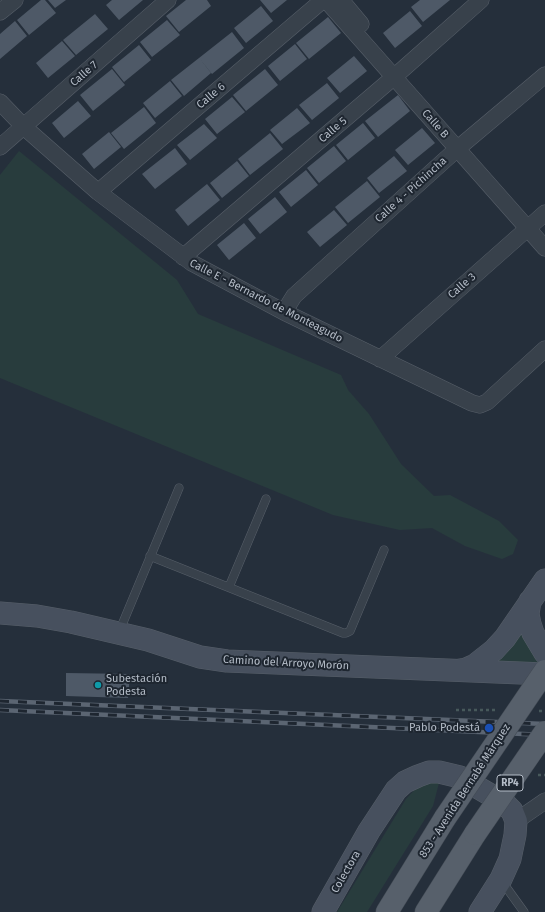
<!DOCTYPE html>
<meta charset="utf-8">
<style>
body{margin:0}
canvas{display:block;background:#252f3b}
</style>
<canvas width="545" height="912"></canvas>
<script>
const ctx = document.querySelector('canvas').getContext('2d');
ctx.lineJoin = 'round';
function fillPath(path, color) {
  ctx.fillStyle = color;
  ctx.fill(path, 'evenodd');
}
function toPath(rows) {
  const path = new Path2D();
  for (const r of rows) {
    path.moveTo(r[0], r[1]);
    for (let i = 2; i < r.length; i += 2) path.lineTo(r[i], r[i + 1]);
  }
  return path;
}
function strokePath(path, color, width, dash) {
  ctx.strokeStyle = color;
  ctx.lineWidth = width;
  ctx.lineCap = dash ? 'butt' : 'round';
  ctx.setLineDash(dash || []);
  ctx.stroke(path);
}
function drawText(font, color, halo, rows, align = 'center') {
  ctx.font = font + ' "Fira Sans",sans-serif';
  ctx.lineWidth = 4;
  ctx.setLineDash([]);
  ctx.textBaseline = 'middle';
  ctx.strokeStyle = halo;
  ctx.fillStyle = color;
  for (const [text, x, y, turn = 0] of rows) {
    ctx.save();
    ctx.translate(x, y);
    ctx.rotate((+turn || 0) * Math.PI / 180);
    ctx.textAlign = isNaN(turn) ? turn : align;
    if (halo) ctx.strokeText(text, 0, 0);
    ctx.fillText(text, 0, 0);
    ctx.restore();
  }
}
fillPath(toPath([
 [19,151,177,280,198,314,341,375,348,390,369,414,401,464,434,496,450,495,499,521,518,540,513,554,502,559,465,546,432,528,400,530,333,515,0,378,0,175],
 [521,625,545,668,488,666],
 [421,783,439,783,433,806,367,912,337,912,406,799]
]), '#283c3d');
fillPath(toPath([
 [41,0,45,0,56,13,29,35,17,20],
 [48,0,66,0,55,8],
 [112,0,143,0,119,20,106,5],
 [186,0,207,0,211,6,179,32,166,16],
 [260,0,287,0,271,13],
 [420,0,450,0,423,22,411,7],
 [261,6,273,21,246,43,234,28],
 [410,11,422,26,395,48,383,33],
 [95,14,108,29,76,55,63,40],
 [328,17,341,33,309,59,296,43],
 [167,20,180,35,152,57,140,42],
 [15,21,27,36,0,59,0,34],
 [232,32,244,48,212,74,199,58],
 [62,41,75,56,48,78,36,63],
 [295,44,307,59,280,81,268,66],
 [139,45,151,60,124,82,112,67],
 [354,56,367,71,340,93,327,78],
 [199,58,211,73,184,96,171,80],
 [112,69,125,85,93,111,80,95],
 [265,69,278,85,246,111,233,95],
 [170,81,182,96,155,118,143,103],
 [327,83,339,98,312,120,299,105],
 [398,95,410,111,378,137,365,121],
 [232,97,245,112,217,134,205,119],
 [78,101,91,116,64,138,52,123],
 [144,107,156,123,124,149,111,133],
 [297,108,310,123,282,144,270,130],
 [363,123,375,138,348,160,336,145],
 [204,124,217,138,190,160,177,145],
 [422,128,435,143,408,165,395,150],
 [109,132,121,147,94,169,82,154],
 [270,133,283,149,250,175,238,159],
 [334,146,346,161,319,183,307,168],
 [175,148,187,164,155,189,142,174],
 [394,156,407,171,379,193,367,178],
 [237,161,249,176,222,198,210,183],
 [306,170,318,185,291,207,279,192],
 [367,181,380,197,348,223,335,207],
 [207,184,220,200,188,226,175,210],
 [275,197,287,212,260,234,248,219],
 [334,210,347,225,320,247,307,232],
 [244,223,256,238,229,260,217,245],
 [66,673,130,674,128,698,66,696]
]), '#4e5967');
const lane = toPath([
 [150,556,343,633,346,633,350,631,384,550],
 [229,587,266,499],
 [119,632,179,488],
 [501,880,524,912]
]);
const street = toPath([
 [326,0,545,248],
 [341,0,361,24],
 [0,12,15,0],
 [0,102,24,127,98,192,192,263,284,312,472,403,480,405,487,402,545,349],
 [0,147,168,0],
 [98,192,323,0],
 [183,257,394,77,481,0],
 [284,312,294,296,457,149,545,75],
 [380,359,545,213],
 [516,821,545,801]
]);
const secondary = toPath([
 [530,601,528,614,530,624,533,633,545,653],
 [0,613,37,616,71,622,148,640,200,657,227,661,545,674],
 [460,670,466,669,475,665,494,650,505,638,545,580],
 [323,912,369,831,396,790,405,782,418,776,429,772,439,772,460,777,494,797,504,803,512,811,516,821,515,835,510,859,501,879,480,912]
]);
const primary = toPath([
 [387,912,445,818],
 [426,912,475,834]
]);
strokePath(lane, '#575f69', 9);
strokePath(street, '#575f69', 17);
strokePath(secondary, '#575f69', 23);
strokePath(primary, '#424a54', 23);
strokePath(toPath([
 [456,710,498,710],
 [539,711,545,711],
 [538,775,545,775]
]), '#47595b', 2.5, [3, 3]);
strokePath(lane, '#38414b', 8);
strokePath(street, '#38414b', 16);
strokePath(secondary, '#47505e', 22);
strokePath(primary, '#57606b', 22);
const rail = toPath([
 [0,701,545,724],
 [0,710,545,735]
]);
strokePath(rail, '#5b6572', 4.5);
strokePath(rail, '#1e2630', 3, [9]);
const primaryBridge = toPath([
 [445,818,545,671],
 [475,834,545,732]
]);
strokePath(primaryBridge, '#424a54', 23, []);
strokePath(primaryBridge, '#57606b', 22);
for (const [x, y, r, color] of [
 [98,685,4,"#0f9aa8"],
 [489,728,5,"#1a4fb4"]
]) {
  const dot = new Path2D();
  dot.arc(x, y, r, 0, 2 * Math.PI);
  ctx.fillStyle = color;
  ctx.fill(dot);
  strokePath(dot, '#1e2630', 1.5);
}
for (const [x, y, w] of [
 [510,783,26]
]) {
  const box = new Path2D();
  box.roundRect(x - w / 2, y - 8, w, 16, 3);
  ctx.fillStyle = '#1e2630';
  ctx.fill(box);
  strokePath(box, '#b4bcc7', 1);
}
drawText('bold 10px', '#b4bcc7', null, [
 ["RP4",510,783]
]);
drawText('11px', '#b4bcc7', '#1e2630', [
 ["Calle 7",84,74,-41],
 ["Calle 6",211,96,-40],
 ["Calle B",435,124,49],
 ["Calle 5",333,130,-40],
 ["Calle 4 - Pichincha",411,190,-42],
 ["Calle 3",462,286,-41],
 ["Calle E - Bernardo de Monteagudo",266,301,27],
 ["Camino del Arroyo Morón",286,663,3],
 ["853 - Avenida Bernabé Márquez",465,791,-57],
 ["Colectora",346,872,-60]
]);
drawText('11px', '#b4bcc7', '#1e2630', [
 ["Subestación",106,679],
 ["Podesta",106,692],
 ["Pablo Podestá",480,728,"right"]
], 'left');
</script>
